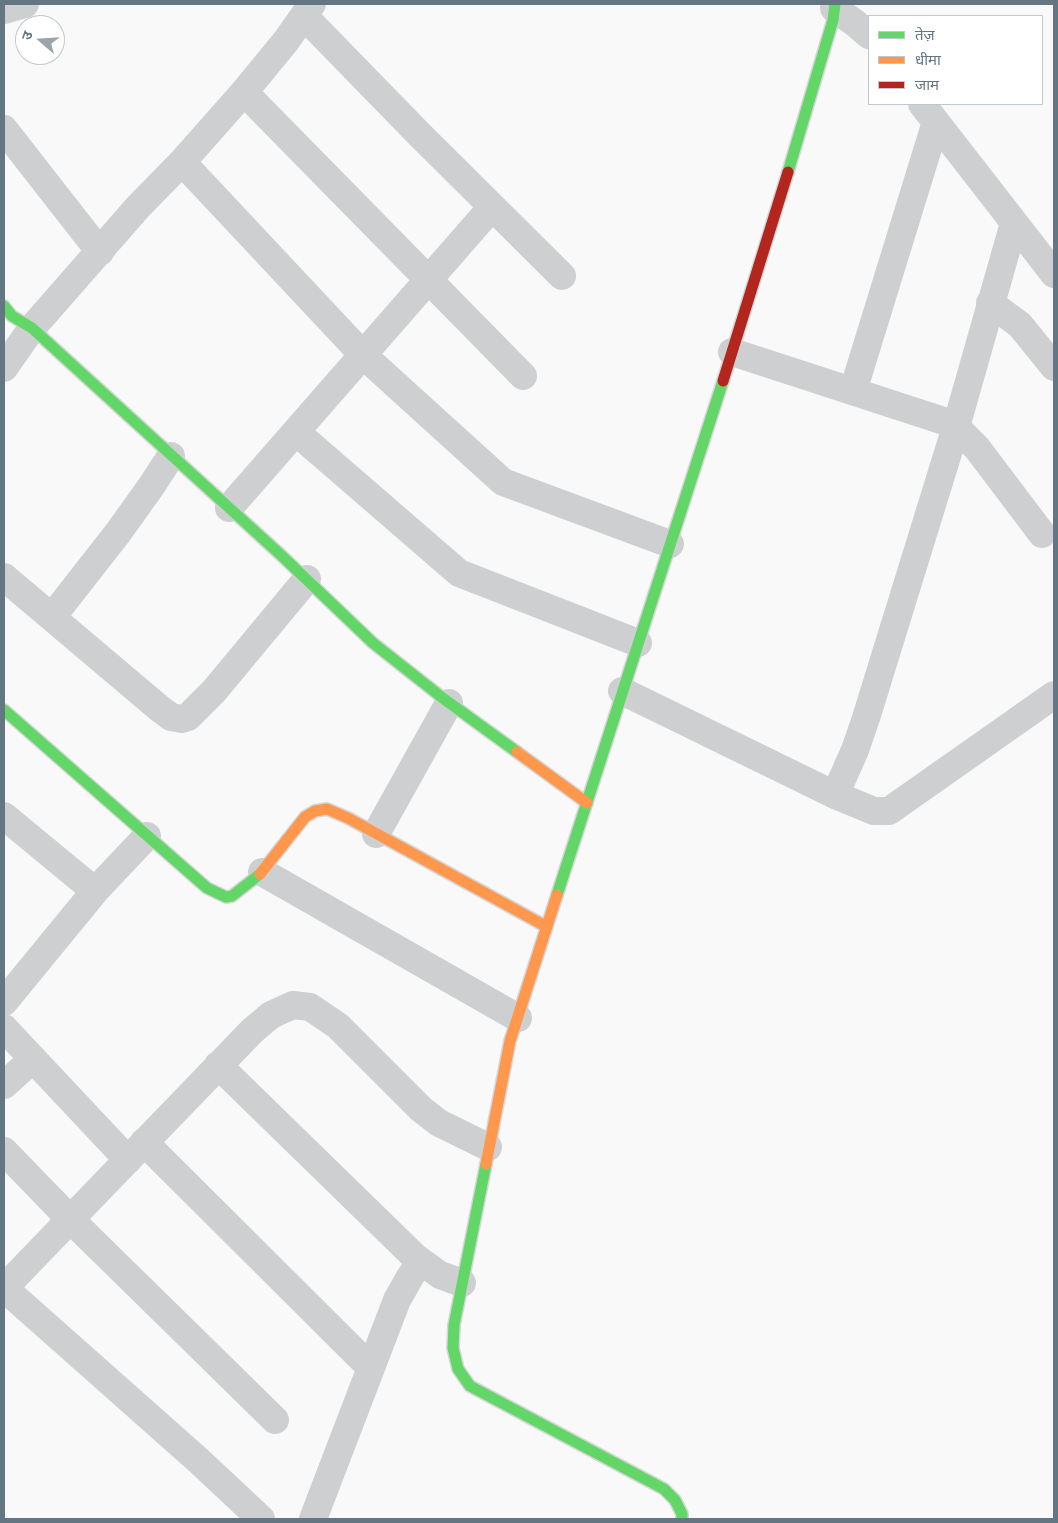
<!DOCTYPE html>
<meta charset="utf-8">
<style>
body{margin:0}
#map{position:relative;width:1058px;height:1523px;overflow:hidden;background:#f9f9f9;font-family:Jost,"Noto Sans Devanagari",sans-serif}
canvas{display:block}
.frame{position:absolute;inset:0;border:5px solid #657683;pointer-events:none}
.legend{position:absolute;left:868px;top:15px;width:175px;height:90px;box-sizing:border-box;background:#fff;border:1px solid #c1c8cd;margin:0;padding:6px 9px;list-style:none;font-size:15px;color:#657683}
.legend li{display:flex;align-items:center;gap:10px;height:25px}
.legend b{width:25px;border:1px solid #c1c8cd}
.north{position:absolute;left:15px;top:15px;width:50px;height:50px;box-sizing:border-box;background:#fff;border:1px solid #c1c8cd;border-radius:50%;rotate:289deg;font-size:14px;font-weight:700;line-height:20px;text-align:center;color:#657683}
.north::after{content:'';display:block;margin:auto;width:18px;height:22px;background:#99a4ac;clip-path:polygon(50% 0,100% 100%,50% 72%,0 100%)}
</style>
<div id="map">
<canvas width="1058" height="1523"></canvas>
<div class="frame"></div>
<ul class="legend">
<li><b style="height:6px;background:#63d668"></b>तेज़</li>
<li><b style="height:6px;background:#ff974d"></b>धीमा</li>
<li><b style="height:6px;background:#b3261e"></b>जाम</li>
</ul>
<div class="north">उ</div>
</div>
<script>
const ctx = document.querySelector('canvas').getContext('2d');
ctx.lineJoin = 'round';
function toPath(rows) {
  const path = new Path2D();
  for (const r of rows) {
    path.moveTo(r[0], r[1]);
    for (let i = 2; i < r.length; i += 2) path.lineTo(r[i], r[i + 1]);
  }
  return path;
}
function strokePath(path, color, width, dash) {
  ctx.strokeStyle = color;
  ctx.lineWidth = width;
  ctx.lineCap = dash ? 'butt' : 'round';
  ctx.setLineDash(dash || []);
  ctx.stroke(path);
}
const fast = toPath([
 [788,172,833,20,835,4],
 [4,306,12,316,32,328,282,556,373,643,444,699,517,752],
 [4,710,207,888,226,897,232,896,260,874],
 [557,895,723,381],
 [486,1164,454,1325,453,1348,458,1369,470,1386,664,1489,675,1500,682,1514,682,1519]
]);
const slow = toPath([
 [517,752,587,803],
 [260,874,305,817,315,811,327,809,348,818,547,927],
 [486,1164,510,1041,557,895]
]);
const jam = toPath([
 [723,381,788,172]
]);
strokePath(fast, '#d5d6d7', 14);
strokePath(slow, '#d5d6d7', 14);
strokePath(jam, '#d5d6d7', 14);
strokePath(toPath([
 [834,8,855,23,869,35],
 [4,10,25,4],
 [304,16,419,134,562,276],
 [244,92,523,376],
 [922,104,1054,274],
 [4,129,100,252],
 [182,162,363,355,503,482,670,544],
 [990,303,1020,325,1054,367],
 [732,352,950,423,956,427,977,448,1042,534],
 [4,368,32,328,138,207,182,162,244,92,286,41,312,4],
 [853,391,936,122],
 [296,432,459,573,638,643],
 [229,508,492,207],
 [4,577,159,708,171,717,182,719,188,717,214,691,307,579],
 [52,617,117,534,150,488,171,456],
 [622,691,835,795,874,811,889,811,1054,695],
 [835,795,855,750,866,718,956,427,1014,223],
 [4,816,95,891],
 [376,834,449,703],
 [262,872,518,1018],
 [4,1002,95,891,147,836],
 [4,1028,128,1160],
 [218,1065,415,1257,440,1275,462,1283],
 [4,1085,33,1059],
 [144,1142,371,1368],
 [4,1151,70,1219,275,1420],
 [4,1288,252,1031,271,1015,293,1005,310,1007,338,1026,421,1109,439,1123,488,1147],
 [4,1288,198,1460,261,1519],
 [313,1519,397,1300,410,1277,420,1262]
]), '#cecfd0', 28);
strokePath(fast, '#63d668', 11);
strokePath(slow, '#ff974d', 11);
strokePath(jam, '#b3261e', 11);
</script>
